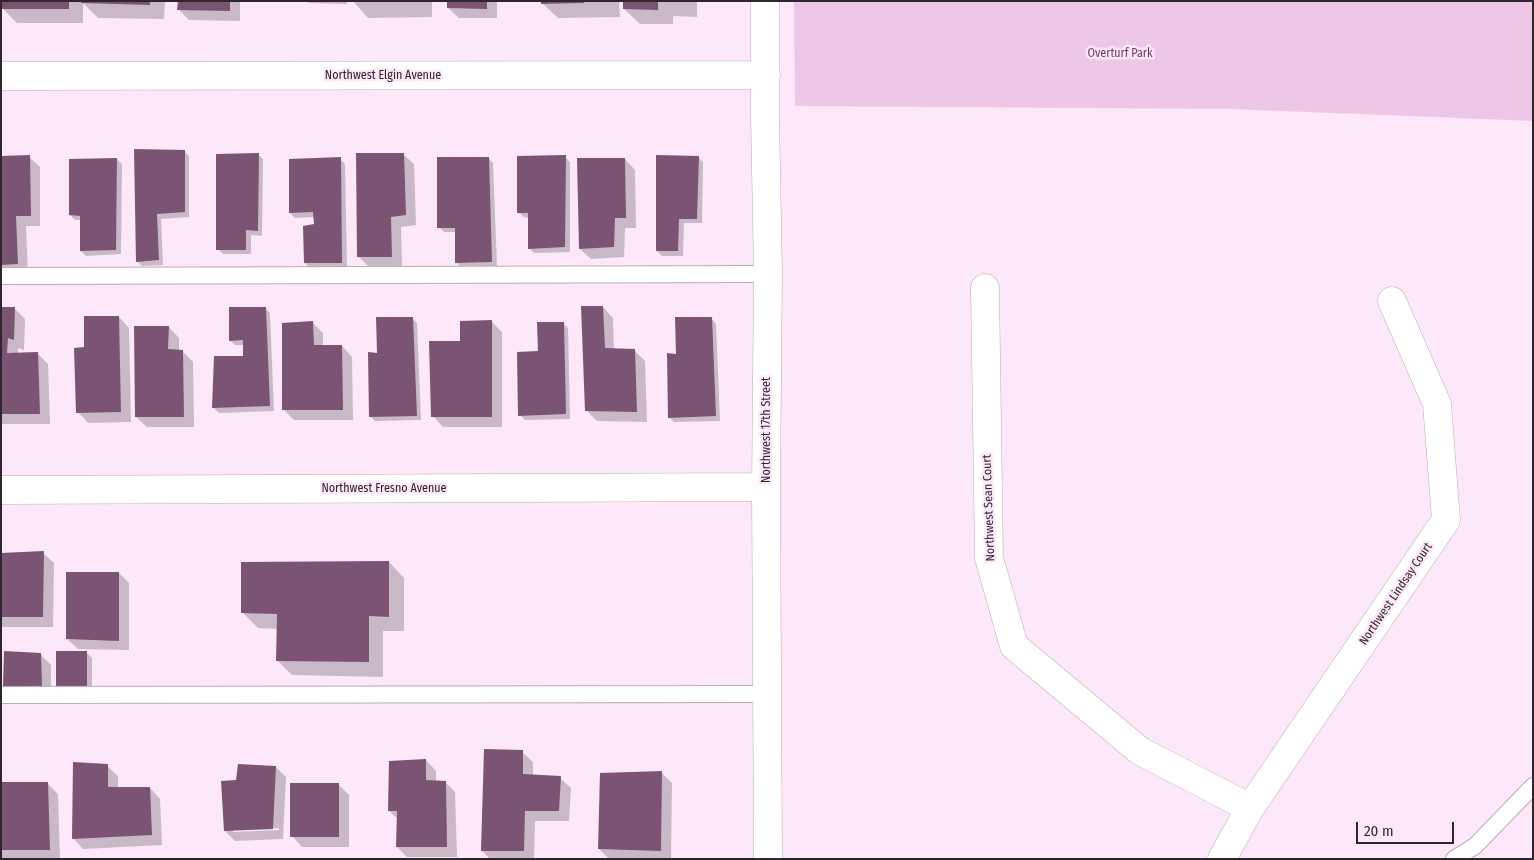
<!DOCTYPE html>
<style>
body{margin:0}
#map{position:relative;width:1534px;height:860px;overflow:hidden;background:#fce8f8;font-family:"Fira Sans Condensed",sans-serif}
canvas{display:block}
.frame{position:absolute;inset:0;border:2px solid #2e262c;pointer-events:none}
.scale{position:absolute;left:1356px;top:822px;width:98px;height:22px;box-sizing:border-box;border:2px solid #2e262c;border-top:0;padding-left:6px;font-size:15px;line-height:18px;white-space:nowrap;color:#2e262c;-webkit-text-stroke:4px #fce8f8;paint-order:stroke}
</style>
<div id="map">
<canvas width="1534" height="860"></canvas>
<div class="frame"></div>
<div class="scale">20 m</div>
</div>
<script>
const ctx = document.querySelector('canvas').getContext('2d');
ctx.lineJoin = 'round';
function fillPath(path, color) {
  ctx.fillStyle = color;
  ctx.fill(path, 'evenodd');
}
function toPath(rows) {
  const path = new Path2D();
  for (const r of rows) {
    path.moveTo(r[0], r[1]);
    for (let i = 2; i < r.length; i += 2) path.lineTo(r[i], r[i + 1]);
  }
  return path;
}
function strokePath(path, color, width, dash) {
  ctx.strokeStyle = color;
  ctx.lineWidth = width;
  ctx.lineCap = dash ? 'butt' : 'round';
  ctx.setLineDash(dash || []);
  ctx.stroke(path);
}
function drawText(font, color, halo, rows, align = 'center') {
  ctx.font = font + ' "Fira Sans Condensed",sans-serif';
  ctx.lineWidth = 5;
  ctx.setLineDash([]);
  ctx.textBaseline = 'middle';
  ctx.strokeStyle = halo;
  ctx.fillStyle = color;
  for (const [text, x, y, turn = 0] of rows) {
    ctx.save();
    ctx.translate(x, y);
    ctx.rotate((+turn || 0) * Math.PI / 180);
    ctx.textAlign = isNaN(turn) ? turn : align;
    if (halo) ctx.strokeText(text, 0, 0);
    ctx.fillText(text, 0, 0);
    ctx.restore();
  }
}
fillPath(toPath([
 [794,1,1533,1,1533,121,1232,109,795,106]
]), '#efc7e6');
fillPath(toPath([
 [2,1,165,1,164,19,98,18,83,3,83,23,17,23,2,8],
 [179,1,240,1,240,21,189,20,179,10],
 [307,1,347,1,347,4,309,3],
 [353,1,432,1,432,17,368,18],
 [448,1,497,1,497,18,459,18,448,8],
 [542,1,619,1,620,17,558,18,542,3],
 [624,1,697,1,697,17,673,16,673,24,640,24,624,9],
 [135,150,184,151,189,156,189,217,161,219,163,265,142,266,137,261],
 [258,154,263,159,262,236,251,235,251,254,223,254,218,249],
 [403,154,414,164,416,225,401,227,402,267,369,267,358,256],
 [1,157,29,157,40,167,40,226,26,226,28,274,1,275],
 [565,157,570,162,570,252,534,253,529,248,529,218,524,217,518,212],
 [698,157,703,162,702,223,684,223,683,256,662,256,657,251],
 [488,158,493,163,497,266,462,268,457,263,457,232,444,232,439,227],
 [117,159,122,164,121,254,86,256,81,251,81,220,75,220,70,215],
 [340,159,345,164,347,268,310,268,305,263,315,225,315,217,295,218,290,213],
 [625,159,635,170,636,228,625,228,624,257,591,259,580,249],
 [603,307,613,318,614,350,635,351,645,361,647,422,597,421,587,411],
 [1,308,14,308,25,319,24,350,18,348,18,354,37,353,48,364,50,424,1,424],
 [265,308,270,313,274,411,219,413,214,408,215,358,244,358,244,345,235,345,230,340],
 [119,317,129,328,131,422,88,423,78,412,85,348],
 [412,318,417,323,421,420,375,421,370,416,378,354],
 [711,318,716,324,720,421,674,422,669,417,677,355],
 [491,321,502,332,502,427,443,427,433,416],
 [312,322,323,333,323,346,342,346,352,357,353,420,294,420,283,409],
 [563,323,568,328,570,419,525,420,520,415],
 [169,327,179,338,179,351,182,351,193,362,194,427,147,427,136,417],
 [43,553,54,563,53,627,1,627,1,554],
 [389,562,404,578,404,631,383,631,383,677,292,675,277,660,278,629,258,628,243,613],
 [119,573,129,583,129,650,78,649,67,639],
 [87,653,92,658,92,693,62,692],
 [40,654,51,665,51,696,15,696,5,685],
 [522,752,533,762,533,776,560,778,571,788,569,821,535,821,534,859,490,859,482,851],
 [426,760,436,771,436,781,445,782,455,792,457,857,407,857,397,847,398,819,389,811],
 [107,766,118,776,118,788,150,788,160,799,162,845,83,849,73,838],
 [276,767,286,777,283,839,235,841,225,831],
 [279,828,279,830,233,832,233,830],
 [661,772,672,783,671,859,609,859,599,849],
 [1,784,48,784,58,794,60,859,3,859,1,857],
 [339,785,349,795,349,847,302,847,292,836]
]), '#0003');
fillPath(toPath([
 [1,1,69,1,69,9,1,9],
 [82,1,150,1,150,5,81,3],
 [178,1,230,1,230,11,177,10],
 [447,1,487,1,487,9,447,8],
 [541,1,584,1,584,3,541,4],
 [623,1,658,1,658,10,623,9],
 [134,149,185,150,185,212,157,214,159,260,136,262],
 [259,153,258,231,246,230,246,250,216,250,216,154],
 [356,153,404,153,406,215,391,217,392,257,357,257],
 [30,155,31,216,16,216,18,264,1,265,1,156],
 [566,155,565,247,528,249,528,213,517,213,517,156],
 [656,155,699,156,697,219,679,219,678,251,656,251],
 [341,157,342,263,304,263,303,226,314,224,313,212,289,213,289,159],
 [437,157,489,157,492,262,455,263,455,228,437,228],
 [117,158,116,250,80,251,80,216,69,215,69,159],
 [577,158,625,158,626,218,615,218,614,247,579,249],
 [581,306,603,306,605,348,635,349,637,412,585,411],
 [1,307,15,307,14,340,8,338,7,353,38,352,40,414,1,414],
 [229,307,266,307,270,406,212,408,214,356,243,356,243,340,229,341],
 [84,316,119,316,121,412,76,413,74,348,84,347],
 [376,317,413,317,417,416,369,417,368,352,377,353],
 [675,317,712,317,716,416,668,418,667,353,676,354],
 [492,320,492,417,431,417,429,341,460,341,460,321],
 [313,321,314,345,342,345,343,410,282,410,282,323],
 [537,322,564,322,566,414,518,416,517,352,538,351],
 [134,326,169,326,168,349,183,350,184,417,135,417],
 [44,551,43,617,1,617,1,553],
 [389,561,389,617,369,616,369,662,276,661,277,614,241,613,241,562],
 [66,572,119,572,119,641,66,639],
 [4,651,41,653,42,686,3,686],
 [56,651,87,651,87,688,56,688],
 [484,749,523,750,523,774,561,776,559,811,525,811,524,851,481,851],
 [426,759,426,780,446,781,447,847,396,847,397,811,388,811,389,761],
 [73,762,108,764,108,787,150,787,152,835,72,839],
 [238,764,276,766,273,829,224,831,221,781,236,780],
 [662,771,661,851,598,849,600,773],
 [1,782,48,782,50,850,1,850],
 [290,783,339,783,339,837,290,837]
]), '#7b5373');
const lane = toPath([
 [1,276,768,274],
 [1,695,768,694],
 [1454,859,1475,846,1533,786]
]);
const street = toPath([
 [765,1,765,117,768,274,766,487,768,859],
 [1,76,766,75],
 [985,288,989,558,1014,646,1140,751,1250,808],
 [1,490,766,487],
 [1222,859,1250,808,1446,520,1437,404,1392,301]
]);
strokePath(lane, '#bdaab8', 18);
strokePath(street, '#bdaab8', 29);
strokePath(lane, '#fff', 16);
strokePath(street, '#fff', 28);
drawText('12px', '#713968', '#fce8f8', [
 ["Overturf Park",1120,54]
]);
drawText('12px', '#2e262c', '#fce8f8', [
 ["Northwest Elgin Avenue",383,76],
 ["Northwest 17th Street",767,430,-90],
 ["Northwest Fresno Avenue",384,489],
 ["Northwest Sean Court",989,508,-92],
 ["Northwest Lindsay Court",1396,594,-56]
]);
</script>
